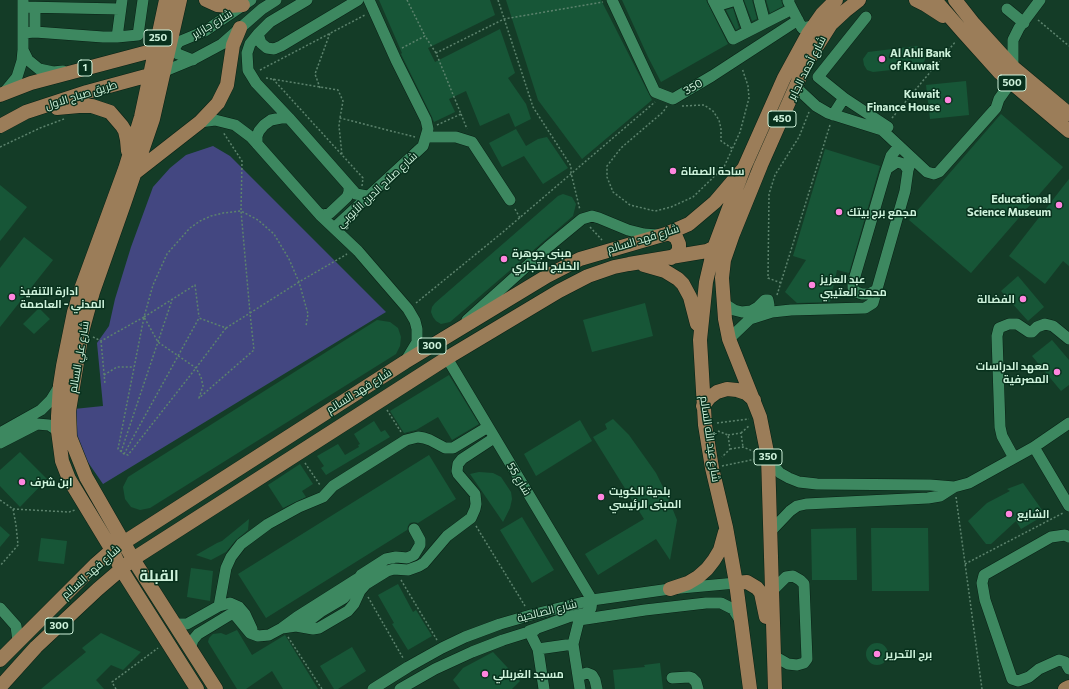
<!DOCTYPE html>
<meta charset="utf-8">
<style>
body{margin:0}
canvas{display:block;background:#143c27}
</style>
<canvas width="1069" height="689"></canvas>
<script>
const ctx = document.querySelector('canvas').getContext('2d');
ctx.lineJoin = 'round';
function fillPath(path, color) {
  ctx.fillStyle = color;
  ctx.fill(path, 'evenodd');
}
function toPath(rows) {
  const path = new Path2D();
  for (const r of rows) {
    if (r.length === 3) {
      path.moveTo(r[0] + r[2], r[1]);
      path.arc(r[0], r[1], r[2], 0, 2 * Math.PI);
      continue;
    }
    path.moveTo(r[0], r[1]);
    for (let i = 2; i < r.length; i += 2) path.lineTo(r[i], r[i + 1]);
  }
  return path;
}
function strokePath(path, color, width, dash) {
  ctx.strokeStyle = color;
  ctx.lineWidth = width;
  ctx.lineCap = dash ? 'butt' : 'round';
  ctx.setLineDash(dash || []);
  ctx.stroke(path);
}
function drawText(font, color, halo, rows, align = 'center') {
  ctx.font = font + ' Commissioner,Cairo,sans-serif';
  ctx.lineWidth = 3;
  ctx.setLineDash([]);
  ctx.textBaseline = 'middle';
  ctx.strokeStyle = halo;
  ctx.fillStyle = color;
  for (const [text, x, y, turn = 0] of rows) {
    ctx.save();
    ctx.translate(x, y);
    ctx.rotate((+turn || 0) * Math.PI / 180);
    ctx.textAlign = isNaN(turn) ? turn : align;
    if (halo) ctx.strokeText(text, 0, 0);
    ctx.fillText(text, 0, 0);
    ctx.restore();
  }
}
fillPath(toPath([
 [213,146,230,156,386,312,103,484,85,458,76,438,74,409,103,406,97,343,109,326,115,299,131,247,153,187,170,168,186,155]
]), '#434781');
fillPath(toPath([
 [379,0,490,0,495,15,428,48,435,62,500,29,515,73,508,78,526,104,531,119,515,127,509,113,480,126,466,91,449,99,455,112,434,122,432,117,401,54,402,53],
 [506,0,601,0,652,100,582,159,538,100],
 [622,0,706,0,728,44,661,82,648,57],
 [744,0,752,0,757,19,752,21],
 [766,0,781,0,783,6,770,13],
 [733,8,739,28,736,30,726,10],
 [917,46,923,51,926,57,923,64,918,67,873,72,867,70,864,65,863,59,868,52],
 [966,81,969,115,930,119,926,85],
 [1001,114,1063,167,971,273,909,220],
 [516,129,526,146,538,139,547,137,568,168,543,184,524,156,502,167,489,143],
 [825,149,880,166,849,273,837,270,830,302,797,303,785,292,806,260,793,256],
 [1069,179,1069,266,1063,261,1045,284,1009,256],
 [0,185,27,207,0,241],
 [563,194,572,197,576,204,573,216,450,322,441,324,436,321,433,317,431,312,432,307,435,303,558,196],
 [24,237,53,260,0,327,0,268],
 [1018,276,1044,307,1028,321,1001,291],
 [645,303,653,336,592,352,583,320],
 [39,308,50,319,34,334,23,324],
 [377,320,390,322,398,328,401,337,400,346,396,354,150,508,140,510,131,507,125,499,123,487,128,477],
 [1052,340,1069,360,1069,385,1061,391,1032,356],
 [449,375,479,424,452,440,438,417,416,430,404,433,390,411],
 [613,419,629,435,656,473,667,495,677,520,670,560,656,539,598,575,585,554,644,519,593,437,607,429,605,424],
 [580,420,592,441,536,476,524,454],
 [374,421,381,432,385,430,390,437,326,475,321,468,324,466,317,456,338,444,345,455,359,447,358,445,360,444,354,434],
 [20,452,47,479,20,507,0,486,0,470],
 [429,455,456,499,418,523,414,522,410,523,408,526,407,530,266,618,238,574],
 [300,464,313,484,302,491,306,497,283,508,268,485],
 [479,472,493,473,501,477,511,492,512,499,510,508,503,522,470,474],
 [1023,483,1042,510,1040,512,1043,516,1021,529,1016,521,991,544,986,544,968,521,987,503,1010,491,1007,489],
 [522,517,554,570,532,583,500,530],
 [249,519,248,530,236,540,226,552,211,560,196,555,217,543,222,541],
 [0,526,10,535,0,547],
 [856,528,857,580,812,580,811,529],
 [871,528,928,528,929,591,872,591],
 [41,538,67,541,64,564,38,561],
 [191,568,213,571,210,601,187,597],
 [398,584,413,612,416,610,432,636,408,650,392,624,394,623,378,595],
 [237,630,252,655,285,635,318,689,283,689,272,671,246,689,237,689,208,642,209,638,213,634,221,633,226,635],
 [101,633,141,652,123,670,111,665,96,680,104,689,41,689,86,652,82,648],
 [877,654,11],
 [352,647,366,671,338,689,334,689,320,666],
 [493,652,520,681,512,689,460,689,453,680,463,668],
 [660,663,663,689,615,689,613,670,645,667,644,665]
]), '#175637');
const minor = toPath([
 [307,0,270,22,258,34,250,44,247,53,248,70,256,83,289,118,356,194,367,196],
 [612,0,655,92,673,99,712,76,798,20],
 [713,0,733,39,792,9],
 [737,0,748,31],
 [759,0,765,23],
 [789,0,788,1,792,9,802,28,813,26],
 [716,6,736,0],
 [23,7,120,9],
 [35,8,35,32],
 [1007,9,1024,23],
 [23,33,35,32,103,37,117,37,122,0],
 [258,34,261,43,267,48,274,49,281,46,358,0],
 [117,37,138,35,143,0],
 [178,43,175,47,176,52,178,54,193,60],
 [171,45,205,31,251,0],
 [23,50,28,60,39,69,53,72,63,71],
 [1013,67,1013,40,1019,28,1040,0],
 [165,71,194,59,222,44,262,9,276,0],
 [795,89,801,92,816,106,828,113,882,130,927,172,934,174,939,172,996,108,999,99,1011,82],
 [3,94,17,77,22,61,23,50,23,0],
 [844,98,888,127],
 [833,115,844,98,818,77,866,17],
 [200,122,215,120,235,125,251,137,321,216,358,251,408,309,415,321,417,329,417,342,405,362],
 [427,137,456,137,472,142,510,200],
 [257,144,257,136,259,131,264,125,271,120,281,118,289,118],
 [888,168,897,162,904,164,908,170],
 [321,216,330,213,347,197,349,192,349,186],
 [334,228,423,146,428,129,426,120,396,60,369,0],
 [877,290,869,294,862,294,856,292,853,288,853,283,885,174,891,156,899,146],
 [723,303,734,310,742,312,751,311,758,307,765,300,768,300,769,305,764,314],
 [467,320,548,247,582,219,592,216,599,218,628,230,644,234,657,235],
 [729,339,750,319,772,312,791,310,865,308,873,303,905,191,908,170,912,158],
 [447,358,592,600,591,608,586,613,568,617,529,631,538,649,544,689],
 [0,433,41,410,51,400,59,387],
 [0,443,37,424,49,425,58,431],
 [1034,447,1069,506],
 [768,457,773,465,780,473,789,478,799,482,817,484,930,485,954,487,969,483,1034,447,1069,423],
 [1014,458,1002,436,1000,427,997,336,999,328,1009,324,1017,324,1029,332,1032,332,1037,327,1045,324,1053,326,1069,339],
 [770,532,790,511,797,506,806,504,928,498,940,496,954,487],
 [1069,537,1065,535,1051,537,984,575,982,583,985,600,1012,679,1018,681,1029,677,1039,669,1059,660,1065,662,1069,669],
 [772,591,786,577,793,576,800,580,804,584,807,659,804,663,797,665,788,664,774,656],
 [219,606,226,568,231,557,241,544,268,524,299,507,323,497,333,486,406,440,418,437,424,438,430,440,445,448,453,448,488,427],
 [0,608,16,626,18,641],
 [579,620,645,610,706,603,721,603,733,609,740,620],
 [579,620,573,644,580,689],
 [174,624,187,624,219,606,230,603,239,607,245,614,252,629],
 [301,627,322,611,344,598,361,575,386,559,396,557,407,558,414,555,420,545,420,540,414,529],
 [282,628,296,626,313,629,319,628,348,611,354,604,360,591,366,584,387,571,394,569,408,570,419,566,424,563,447,536,471,518,475,509,476,504,475,494,458,474,457,471,458,464,462,459,494,438],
 [190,649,193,640,198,634,231,614,236,616,250,633,258,636,269,635,282,628,297,617,357,579],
 [538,649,573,644],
 [578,676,587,673,592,675,595,680,597,689],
 [672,678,689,677,692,678,696,682,698,689],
 [373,689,408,667,442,648,465,637,500,624,531,615,592,600,670,589,736,583],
 [400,689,435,669,472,652,503,640,535,630]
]);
const major = toPath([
 [166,0,141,117,125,169,81,289,74,312,63,366,60,385,58,416,58,431,62,461,69,479,112,550,121,569,197,689],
 [180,0,153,119,124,204,93,292,82,332,69,411,70,437,86,477,133,559,216,689],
 [206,0,217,5,229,6,243,5],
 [916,0,926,5,943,16],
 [935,0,963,32,1000,73,1069,131],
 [955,0,974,24,1013,67,1069,114],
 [0,95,31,83,163,48],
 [57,108,79,106,92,106,110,112,122,126,125,131,127,140,128,151],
 [0,126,26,112,87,92,157,73],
 [136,172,200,122,218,103,227,85,233,45,240,28],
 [666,234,670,234,676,237,679,244,679,251,674,256,671,258],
 [644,265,665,271,678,279,683,284,690,297,697,324],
 [703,406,709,398,717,392,727,389,737,390,746,393,754,400],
 [736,583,747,582,757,588,761,593,766,617],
 [670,589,688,583,698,577,707,569,714,560,720,550,725,532],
 [0,660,96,564,112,550,405,362,547,276,580,259,666,234,689,224,715,202,744,168],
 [0,687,36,647,98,589,133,559,447,358,559,291,588,276,614,267,629,264,707,251,719,245,733,234],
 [750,689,736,583,726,527,712,468,705,425,700,340,706,282,714,248,744,168,784,78,808,34,822,14,836,0],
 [775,689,768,457,760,417,729,339,725,319,722,278,724,260,733,234,761,165,804,68,819,43,831,24,845,11,859,0],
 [1065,689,1069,687]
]);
strokePath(minor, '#082014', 12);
strokePath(major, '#082014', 15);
strokePath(toPath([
 [407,0,425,36],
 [498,0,533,107,571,166,571,173,580,210],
 [1038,20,1069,46],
 [402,48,425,36,436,53],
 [260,70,365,15],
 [266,78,338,90,343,101,340,118],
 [273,79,342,155],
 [320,88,315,74,330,33],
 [667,106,663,112,621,148,607,166,607,177,613,192,630,205,655,211,671,207,693,197,724,167,740,132,749,98,748,86,742,68],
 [682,106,704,105,713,111,719,120,721,129,721,141,733,149],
 [461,114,467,129],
 [892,118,956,41],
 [437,125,461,114,436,53,504,19,603,2],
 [0,147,40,128,64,119],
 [362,186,363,178,342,155,339,126,340,118,415,137],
 [515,209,520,218],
 [590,227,602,240],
 [781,283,768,278,769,194,775,175,799,137,809,112],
 [777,295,830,125],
 [416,303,503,232,655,102],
 [144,317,195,285,199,317],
 [226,328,196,368,128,455,124,454,118,449,144,317,158,342,196,368,201,377,203,386,199,398,254,350,250,313,299,282,347,254],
 [93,337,101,341,144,317,153,285,167,254,190,228,200,221,211,216,223,213,241,211,242,161,223,132],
 [101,341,105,384],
 [104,375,117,367,134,367],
 [387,410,401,432],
 [717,423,749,419],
 [718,431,728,435,730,449,722,457],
 [741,433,750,425],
 [728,435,741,433,743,447],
 [730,449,743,447,755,452],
 [121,452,172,300],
 [124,454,199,318,226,328,250,313,241,211,258,220,274,234,289,259,299,282,308,314,306,326],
 [305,463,320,485],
 [722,466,756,459],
 [956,497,982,689],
 [0,500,13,509,16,525,18,545,0,566],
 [13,509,69,512,75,510],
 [476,526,525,606],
 [965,564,1063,513],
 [401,580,437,640],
 [368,597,403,658],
 [288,637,322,689],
 [116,689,112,682,158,648]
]), '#5c836d', 1.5, [2, 2]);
strokePath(minor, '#3d8860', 11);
strokePath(major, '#9b7d59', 14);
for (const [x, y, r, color] of [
 [882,59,4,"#ff85df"],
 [948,100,4,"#ff85df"],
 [673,171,4,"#ff85df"],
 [1059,205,4,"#ff85df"],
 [839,212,4,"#ff85df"],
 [504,259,4,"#ff85df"],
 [812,285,4,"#ff85df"],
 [12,297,4,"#ff85df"],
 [1023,299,4,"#ff85df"],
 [1057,372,4,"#ff85df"],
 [22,482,4,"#ff85df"],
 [601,497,4,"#ff85df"],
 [1009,514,4,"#ff85df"],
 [877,654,4,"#ff85df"],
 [485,674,4,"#ff85df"]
]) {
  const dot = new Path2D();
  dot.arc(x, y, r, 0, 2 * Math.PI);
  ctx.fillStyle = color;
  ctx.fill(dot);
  strokePath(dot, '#08311d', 1.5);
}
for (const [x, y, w] of [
 [158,38,28],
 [85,68,14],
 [1012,83,28],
 [782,119,28],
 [432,346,28],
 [768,457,28],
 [59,626,28]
]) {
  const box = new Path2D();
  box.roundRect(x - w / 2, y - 8, w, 16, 3);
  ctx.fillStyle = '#08311d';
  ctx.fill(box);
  strokePath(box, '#cef2db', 1);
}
drawText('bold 10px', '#cef2db', null, [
 ["250",158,38],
 ["1",85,68],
 ["500",1012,83],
 ["450",782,119],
 ["300",432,346],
 ["350",768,457],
 ["300",59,626]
]);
drawText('11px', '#cef2db', '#08311d', [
 ["شارع جازاير",212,24,-31],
 ["شارع أحمد الجابر",807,68,-63],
 ["350",693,87,-30],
 ["طريق صباح الاول",81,95,-17],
 ["شارع صلاح الدين الأيوبي",377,190,-43],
 ["شارع فهد السالم",643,239,-17],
 ["شارع علي السالم",79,357,-80],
 ["شارع فهد السالم",359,391,-32],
 ["شارع عبد الله السالم",710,439,82],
 ["شارع 55",519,479,59],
 ["شارع فهد السالم",91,572,-42],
 ["شارع الصالحية",547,611,-14]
]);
drawText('bold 11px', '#cef2db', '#08311d', [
 ["Al Ahli Bank",890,53],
 ["of Kuwait",890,66],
 ["Kuwait",940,94,"right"],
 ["Finance House",940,107,"right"],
 ["ساحة الصفاة",681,171],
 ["Educational",1051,199,"right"],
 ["Science Museum",1051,212,"right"],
 ["مجمع برج بيتك",847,212],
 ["مبنى جوهرة",512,253],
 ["الخليج التجاري",512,266],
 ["عبد العزيز",820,279],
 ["محمد العتيبي",820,292],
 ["ادارة التنفيذ",20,291],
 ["المدني - العاصمة",20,304],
 ["الفضالة",1015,299,"right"],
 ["معهد الدراسات",1049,366,"right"],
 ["المصرفية",1049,379,"right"],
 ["ابن شرف",30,482],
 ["بلدية الكويت",609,491],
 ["المبنى الرئيسي",609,504],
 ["الشايع",1017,514],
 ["برج التحرير",885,654],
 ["مسجد الغربللي",493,674]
], 'left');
drawText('bold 15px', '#cef2db', '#08311d', [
 ["القبلة",159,576]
]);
</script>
